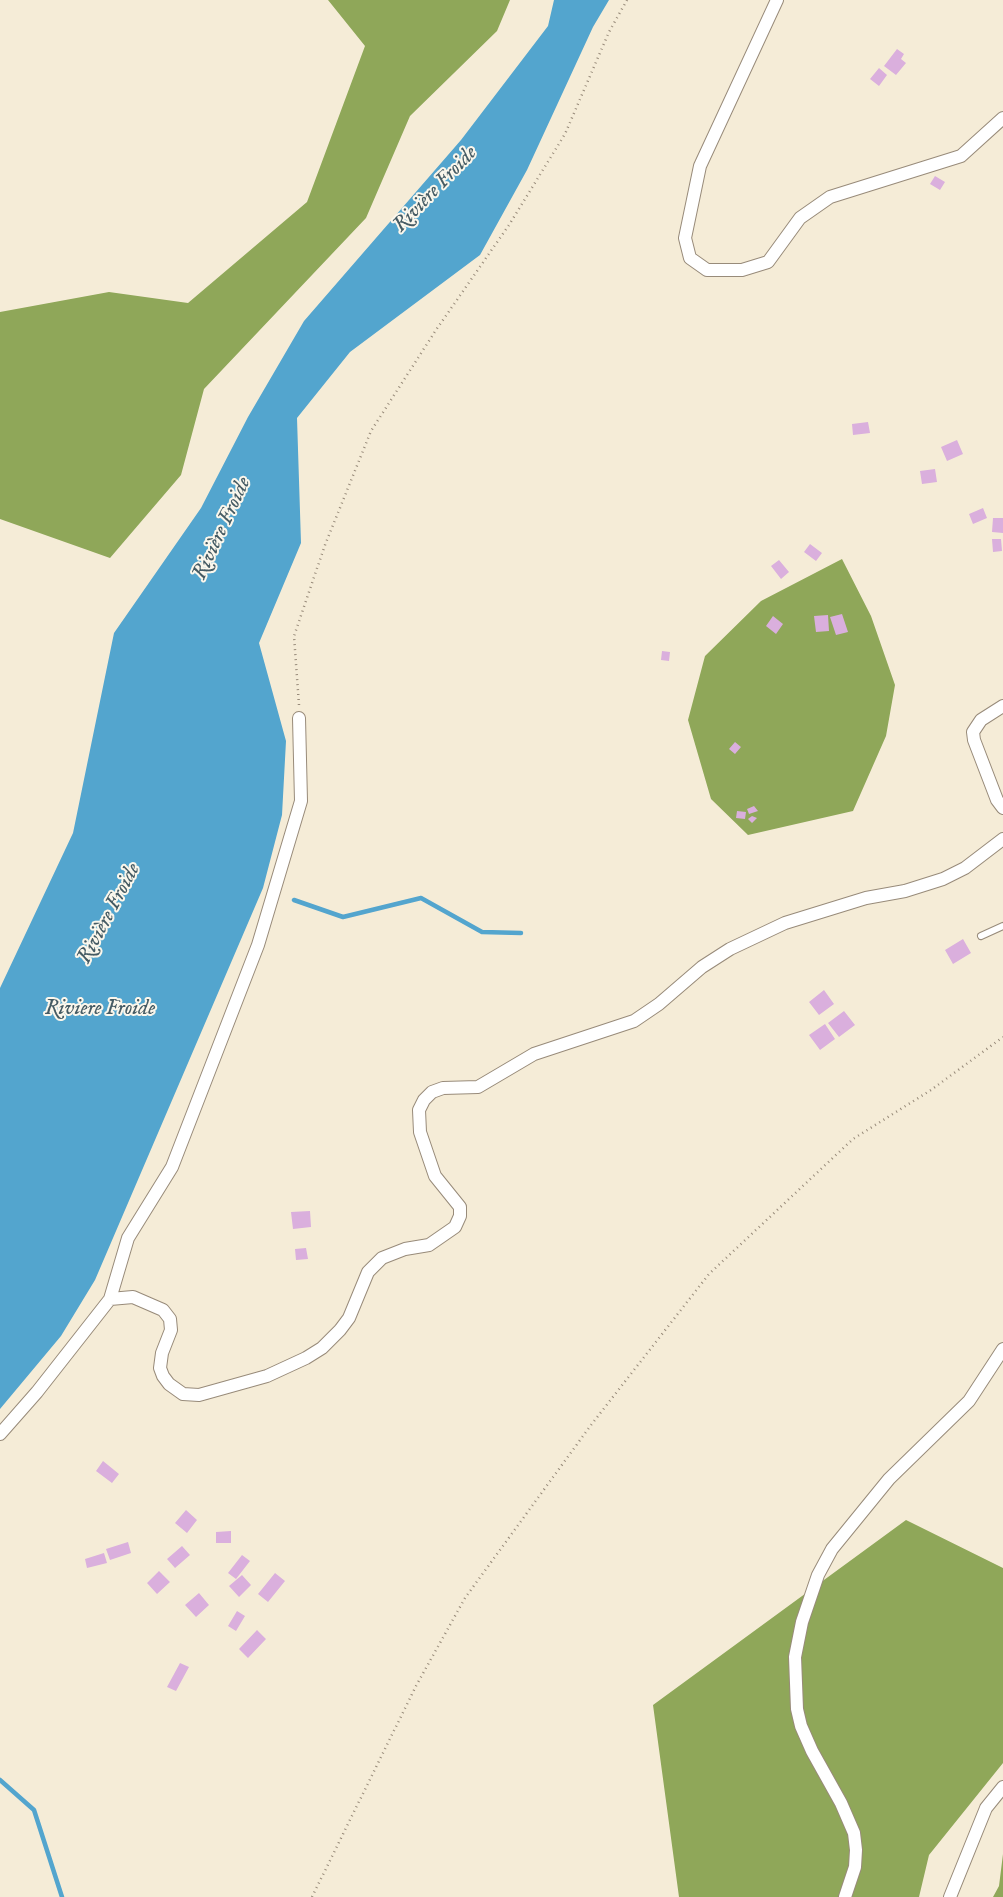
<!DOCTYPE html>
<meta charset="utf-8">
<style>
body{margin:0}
canvas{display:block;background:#f5ecd7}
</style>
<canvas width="1003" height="1897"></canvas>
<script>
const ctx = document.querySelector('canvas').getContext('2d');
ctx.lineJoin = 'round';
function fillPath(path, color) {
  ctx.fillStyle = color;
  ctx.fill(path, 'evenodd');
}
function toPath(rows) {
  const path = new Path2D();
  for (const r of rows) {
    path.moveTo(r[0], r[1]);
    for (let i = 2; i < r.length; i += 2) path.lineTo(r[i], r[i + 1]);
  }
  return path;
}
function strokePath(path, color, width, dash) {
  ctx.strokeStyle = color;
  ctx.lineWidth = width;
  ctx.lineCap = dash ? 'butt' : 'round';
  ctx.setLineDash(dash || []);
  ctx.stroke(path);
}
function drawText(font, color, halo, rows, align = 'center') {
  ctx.font = font + ' "IM FELL English",serif';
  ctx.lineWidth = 4;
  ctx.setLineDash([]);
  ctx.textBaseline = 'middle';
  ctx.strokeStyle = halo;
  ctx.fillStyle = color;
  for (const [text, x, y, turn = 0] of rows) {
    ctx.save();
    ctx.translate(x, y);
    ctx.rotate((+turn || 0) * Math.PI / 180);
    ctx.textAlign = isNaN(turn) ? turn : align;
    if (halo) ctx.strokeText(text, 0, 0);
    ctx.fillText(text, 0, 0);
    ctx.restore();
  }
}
fillPath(toPath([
 [328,0,510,0,497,31,410,116,366,218,204,389,181,475,110,558,0,519,0,312,109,292,188,303,307,202,365,46],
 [842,559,871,616,895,685,886,736,853,811,748,835,711,799,688,720,705,656,761,601],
 [906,1520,1003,1568,1003,1763,929,1855,919,1897,679,1897,653,1705],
 [1003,1854,1003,1897,993,1897,999,1886]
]), '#8fa759');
fillPath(toPath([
 [554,0,609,0,593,27,527,170,480,255,350,352,297,418,301,543,259,643,286,741,282,815,263,888,95,1280,61,1336,0,1409,0,988,73,833,114,633,201,508,248,417,304,321,461,140,548,26]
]), '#53a5ce');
strokePath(toPath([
 [294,900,343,917,421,898,482,932,521,933],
 [0,1780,34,1810,62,1897]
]), '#53a5ce', 4.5);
fillPath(toPath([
 [897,49,904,54,901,59,906,63,896,75,884,66],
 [879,68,887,75,879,86,870,79],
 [935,176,945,182,940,190,930,184],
 [868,422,870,433,853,435,852,424],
 [957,440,963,454,947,461,941,447],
 [935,469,937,482,922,484,920,471],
 [983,508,987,518,973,524,969,514],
 [993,518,1003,518,1003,533,992,532],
 [992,539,1001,539,1002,551,993,552],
 [810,544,822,553,816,561,804,552],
 [779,560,789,572,781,579,771,566],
 [842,614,848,632,836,635,830,617],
 [828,615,829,631,816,632,814,616],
 [773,616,783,624,776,634,766,626],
 [662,651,670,652,669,661,661,660],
 [735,742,741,747,735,754,729,749],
 [754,806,758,811,749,814,747,809],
 [737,811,746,812,745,819,736,818],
 [752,816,757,818,752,823,748,819],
 [963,939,971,953,953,964,945,950],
 [824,990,834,1004,819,1015,809,1002],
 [844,1011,855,1025,839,1037,828,1023],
 [825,1024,835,1039,820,1050,809,1035],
 [310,1211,311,1227,293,1229,291,1212],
 [306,1248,308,1259,296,1260,295,1249],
 [103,1461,119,1474,112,1483,96,1471],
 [186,1510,197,1520,187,1533,175,1523],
 [231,1531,231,1543,216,1543,216,1532],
 [128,1542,131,1553,110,1560,106,1549],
 [182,1546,190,1555,175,1568,167,1559],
 [104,1553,107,1563,87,1568,85,1559],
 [242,1555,250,1561,236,1579,228,1573],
 [159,1571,170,1582,157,1594,147,1583],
 [275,1573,285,1581,268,1602,258,1594],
 [242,1575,251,1585,239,1597,229,1586],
 [199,1593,209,1605,196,1617,185,1605],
 [237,1611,245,1616,236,1631,228,1626],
 [257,1630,266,1639,248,1658,239,1649],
 [180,1663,189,1667,176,1691,167,1687]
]), '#daafdd');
const lane = toPath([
 [981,936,1003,926]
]);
const street = toPath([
 [777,0,700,166,685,238,690,258,707,270,742,270,768,262,800,218,830,197,961,156,1003,118],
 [1003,706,981,720,973,732,974,740,997,800,1003,808],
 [110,1299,133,1297,163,1310,170,1319,171,1330,162,1353,160,1368,163,1376,169,1384,183,1394,199,1395,267,1376,306,1358,322,1348,340,1330,349,1318,368,1272,382,1258,405,1249,429,1245,455,1227,460,1216,460,1207,435,1176,420,1132,419,1110,424,1100,432,1092,443,1088,478,1087,534,1054,634,1021,659,1004,702,967,730,949,785,923,866,898,905,891,943,879,965,868,1003,839],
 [0,1434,37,1392,110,1299,128,1238,172,1167,258,945,301,801,299,718],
 [845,1897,855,1867,856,1850,854,1833,841,1803,812,1751,801,1726,797,1709,795,1657,802,1622,818,1575,832,1549,889,1479,969,1401,1003,1349],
 [950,1897,986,1808,1003,1787]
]);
strokePath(lane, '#988b7a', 8);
strokePath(street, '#988b7a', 14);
strokePath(toPath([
 [299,705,294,636,325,545,371,431,436,330,509,225,565,134,609,32,627,0],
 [312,1897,416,1686,465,1598,591,1425,709,1274,853,1139,931,1090,1003,1037]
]), '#988b7a', 2.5, [1, 4]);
strokePath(lane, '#fff', 6);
strokePath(street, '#fff', 12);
drawText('italic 21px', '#455b64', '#fbf7ec', [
 ["Rivière Froide",436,190,-46],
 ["Rivière Froide",223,529,-65],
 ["Rivière Froide",110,914,-62],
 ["Riviere Froide",100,1010]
]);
</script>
